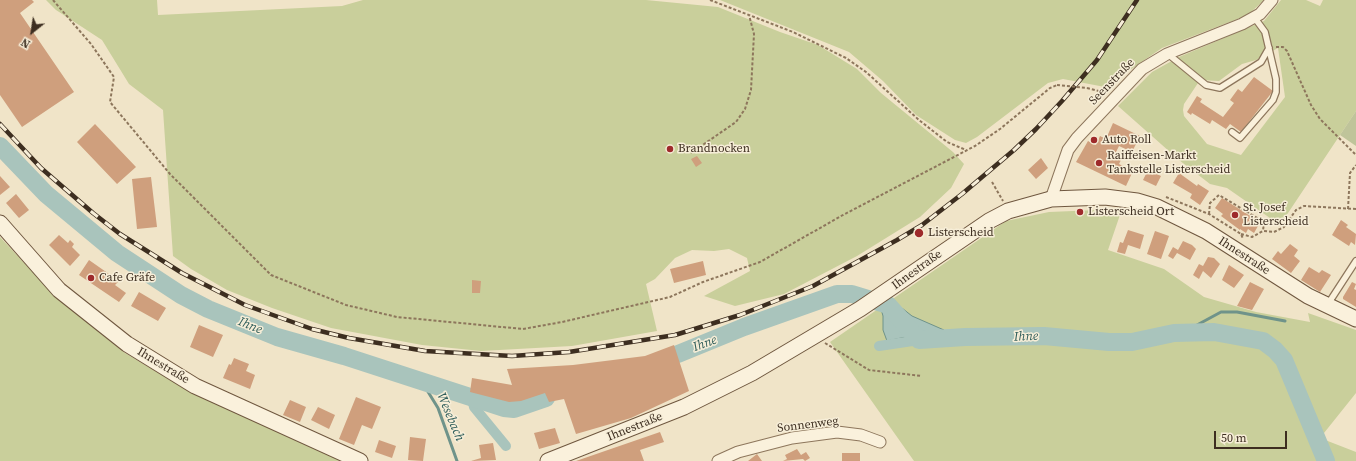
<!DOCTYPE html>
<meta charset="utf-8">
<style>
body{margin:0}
#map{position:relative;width:1356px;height:461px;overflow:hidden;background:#f0e4c8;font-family:"Source Serif 4",serif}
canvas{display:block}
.north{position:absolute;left:12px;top:12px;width:40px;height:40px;-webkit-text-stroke:3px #f7eed8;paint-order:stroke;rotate:210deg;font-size:11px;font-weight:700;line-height:16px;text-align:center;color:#3d2e20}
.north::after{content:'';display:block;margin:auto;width:14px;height:18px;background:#3d2e20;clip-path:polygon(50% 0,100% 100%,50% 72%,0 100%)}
.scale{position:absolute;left:1214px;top:431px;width:73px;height:18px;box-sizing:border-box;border:2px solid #3d2e20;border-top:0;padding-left:5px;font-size:12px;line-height:14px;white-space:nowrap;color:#3d2e20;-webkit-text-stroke:3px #f7eed8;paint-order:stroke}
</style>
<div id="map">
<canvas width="1356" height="461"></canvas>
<div class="north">N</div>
<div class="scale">50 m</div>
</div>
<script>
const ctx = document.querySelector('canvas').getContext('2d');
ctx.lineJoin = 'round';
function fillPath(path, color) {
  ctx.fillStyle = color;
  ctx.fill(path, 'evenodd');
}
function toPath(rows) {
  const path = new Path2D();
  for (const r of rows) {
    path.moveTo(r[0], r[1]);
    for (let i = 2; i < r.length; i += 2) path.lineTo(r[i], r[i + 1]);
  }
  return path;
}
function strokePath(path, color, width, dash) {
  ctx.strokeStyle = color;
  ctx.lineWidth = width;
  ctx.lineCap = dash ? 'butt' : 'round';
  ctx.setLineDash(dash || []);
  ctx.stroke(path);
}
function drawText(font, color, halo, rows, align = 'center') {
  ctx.font = font + ' "Source Serif 4",serif';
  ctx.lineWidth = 3;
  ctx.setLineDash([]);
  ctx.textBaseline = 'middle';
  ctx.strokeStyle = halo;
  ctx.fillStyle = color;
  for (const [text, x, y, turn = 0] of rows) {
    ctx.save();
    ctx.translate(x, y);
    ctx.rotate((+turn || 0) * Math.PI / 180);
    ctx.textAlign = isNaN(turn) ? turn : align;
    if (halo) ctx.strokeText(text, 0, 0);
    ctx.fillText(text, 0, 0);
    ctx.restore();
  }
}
fillPath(toPath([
 [46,0,157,0,158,15,342,6,363,0,646,0,718,7,780,32,818,45,857,69,881,93,953,152,964,164,951,188,920,217,857,256,784,294,735,306,704,296,750,271,747,258,729,249,714,251,692,250,675,258,655,279,646,284,657,331,572,346,481,351,422,345,331,328,272,308,227,290,191,269,173,256,163,110,129,84,102,40,56,10],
 [720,0,1264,0,1248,15,1162,48,1105,87,1063,79,1048,83,977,137,966,143,955,140,916,115,883,81,849,52],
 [1281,0,1306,0,1320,6,1323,0,1356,0,1356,111,1280,225,1227,188,1210,184,1179,160,1118,106,1152,72,1179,57,1264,21],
 [1278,48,1285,97,1241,155,1207,144,1184,116,1183,110,1184,104,1200,80,1219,81,1242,64,1256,60],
 [1122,209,1108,250,1164,269,1204,297,1256,312,1310,322,1308,313,1356,330,1356,393,1320,438,1356,452,1356,461,914,461,830,342,1006,221,1049,212],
 [0,237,54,295,125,353,192,393,341,461,0,461]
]), '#c9cf9b');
fillPath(toPath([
 [1356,111,1356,146,1340,135]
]), '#bfc49a');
const water = toPath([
 [893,301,912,316,944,330,939,333,915,335,887,341,883,330,883,316,881,309,893,301]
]);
fillPath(water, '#a9c4bc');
strokePath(water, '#6f938a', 1);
strokePath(toPath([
 [1196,333,1197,325,1221,312,1237,312,1285,321],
 [422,382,438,408,457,461]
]), '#6f938a', 3);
strokePath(toPath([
 [879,346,919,340],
 [472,399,474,407,506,446]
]), '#a9c4bc', 10);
strokePath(toPath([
 [0,146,46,194,117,253,181,295,208,309,277,337,344,356,504,408,514,409,546,398],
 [678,354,744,327,837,294,852,294,888,305,919,340,965,337,1044,336,1109,342,1132,342,1174,333,1214,332,1263,341,1275,350,1284,360,1326,461]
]), '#a9c4bc', 18);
fillPath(toPath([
 [0,0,32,0,34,2,20,13,74,92,22,127,0,95],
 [1254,77,1273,91,1241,132,1230,124,1226,129,1212,120,1210,124,1192,113,1191,115,1187,112,1197,96,1202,99,1200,102,1223,117,1234,103,1230,100,1238,89,1242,92],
 [1113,123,1140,136,1132,152,1119,146,1114,156,1121,160,1119,164,1133,171,1126,186,1076,162,1088,141,1096,145,1100,136,1106,139],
 [95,124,136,167,117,184,77,142],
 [697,156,702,163,696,167,691,159],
 [1041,158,1048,168,1036,179,1028,170],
 [1148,170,1161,176,1156,186,1143,180],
 [1179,173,1197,186,1198,184,1209,191,1200,205,1190,198,1192,194,1173,183],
 [0,176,10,187,0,195],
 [151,177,157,227,137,229,132,179],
 [16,194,29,210,19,218,6,203],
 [1222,198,1255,219,1252,223,1258,226,1254,233,1248,229,1246,233,1240,229,1240,230,1221,216,1223,214,1215,208],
 [1341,220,1348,225,1346,227,1356,234,1355,245,1351,242,1349,246,1332,235],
 [1128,230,1144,235,1140,249,1128,245,1125,254,1117,252,1120,242,1123,243],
 [1155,231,1169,236,1161,259,1147,254],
 [59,235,68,243,70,240,74,244,72,247,80,255,70,266,49,245],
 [1183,241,1192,245,1196,249,1190,260,1177,253,1173,259,1168,256,1173,247,1178,250],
 [1290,244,1298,250,1294,256,1300,261,1291,273,1272,259,1278,251,1281,254],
 [1208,257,1214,258,1220,264,1211,278,1203,271,1199,279,1193,275,1199,264,1203,266],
 [89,260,119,281,115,285,126,293,119,302,79,275],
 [703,261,706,275,674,283,670,269],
 [1229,265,1244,275,1234,288,1222,280],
 [1309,267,1319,273,1322,270,1331,275,1320,292,1301,280],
 [472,280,481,281,480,293,472,293],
 [1250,282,1264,289,1252,310,1237,306],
 [1352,282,1356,284,1354,289,1356,290,1356,307,1343,299,1343,297],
 [139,292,166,308,158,321,131,306],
 [199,325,223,335,213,357,190,347],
 [674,345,689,391,631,418,576,434,564,399,549,402,545,393,521,401,509,402,470,392,472,378,512,385,507,369,573,365,645,356],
 [234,358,249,364,246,371,255,375,250,389,223,378,229,364,231,365],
 [356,397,381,407,372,429,362,425,354,445,339,439],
 [290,400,306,407,300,422,283,415],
 [318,407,335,415,329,429,311,420],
 [555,428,560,443,539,449,534,433],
 [660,432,664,442,640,450,644,461,576,461],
 [410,437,426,439,423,461,408,460],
 [379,440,396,446,392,458,375,452],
 [493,443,496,460,471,461,481,458,479,445],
 [797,449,801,455,806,452,810,458,805,461,803,459,783,461,787,459,785,455],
 [842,453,860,453,860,461,842,461],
 [757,454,762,461,748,461]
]), '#cf9f7d');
const service = toPath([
 [1168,54,1206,85,1220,88,1261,62,1269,48],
 [1232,132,1240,138,1273,100,1276,92,1276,79,1265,32,1254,17],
 [1328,304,1356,261]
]);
const minor = toPath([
 [1051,199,1068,150,1077,138,1142,69,1167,54,1242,24,1260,14,1272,0],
 [718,461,738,452,792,438,837,432,861,435,880,442]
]);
const secondary = toPath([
 [0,223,59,290,127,344,195,386,360,461],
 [548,461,684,407,752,373,860,309,989,221,1008,211,1051,199,1105,197,1137,201,1157,207,1206,231,1308,296,1356,319]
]);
strokePath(service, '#8d765c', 8);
strokePath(minor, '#8d765c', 13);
strokePath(secondary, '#6f573f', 17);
strokePath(toPath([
 [53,0,91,44,114,77,110,102,170,174,271,275,346,305,397,317,523,329,562,322,670,297,703,282,760,262,843,215,975,146,1000,129,1050,88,1057,85],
 [710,0,793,32,846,58,866,72,919,120,947,142,966,150],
 [1276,47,1283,47,1287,51,1311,105,1320,119,1356,155],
 [1087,88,1107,93],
 [691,153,736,122,745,109,751,90,754,34,749,15],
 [992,182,1003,201],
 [1166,197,1209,214,1241,234,1243,239],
 [1348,209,1350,173,1356,165],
 [1209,214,1210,203,1219,195,1264,222,1263,231],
 [1241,234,1252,237,1263,231,1274,232,1284,227,1296,210,1304,206,1356,209],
 [825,343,869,370,922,376]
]), '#8d765c', 2, [3, 2]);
strokePath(service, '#faf1dc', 5.5);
strokePath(minor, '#faf1dc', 11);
strokePath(secondary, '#faf1dc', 15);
const rail = toPath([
 [0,124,41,168,93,213,120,234,182,273,245,305,312,329,349,338,425,351,512,356,569,352,675,335,740,315,813,286,897,240,922,225,962,194,1014,150,1036,129,1062,101,1097,60,1137,0]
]);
strokePath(rail, '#3d2e20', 4.5);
strokePath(rail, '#f7eed8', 3, [9]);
strokePath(toPath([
 [1057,85,1087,88]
]), '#8d765c', 2, [3, 2]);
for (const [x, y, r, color] of [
 [1094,140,4,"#9e2a2b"],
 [670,149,4,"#9e2a2b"],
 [1099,163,4,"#9e2a2b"],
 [1080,212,4,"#9e2a2b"],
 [1235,215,4,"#9e2a2b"],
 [919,233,5,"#9e2a2b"],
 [91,278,4,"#9e2a2b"]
]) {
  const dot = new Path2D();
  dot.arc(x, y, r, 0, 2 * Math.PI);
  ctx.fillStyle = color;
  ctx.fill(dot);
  strokePath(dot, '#f7eed8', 1.5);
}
drawText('12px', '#3d2e20', '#f7eed8', [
 ["Seenstraße",1112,82,-46],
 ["Ihnestraße",1244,256,33],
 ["Ihnestraße",917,270,-36],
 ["Ihnestraße",163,366,31],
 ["Sonnenweg",808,425,-7],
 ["Ihnestraße",635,427,-22]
]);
drawText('12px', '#3d2e20', '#f7eed8', [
 ["Auto Roll",1102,140],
 ["Brandnocken",678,149],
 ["Raiffeisen-Markt",1107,156],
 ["Tankstelle Listerscheid",1107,170],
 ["St. Josef",1243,208],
 ["Listerscheid",1243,222],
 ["Listerscheid Ort",1088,212],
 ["Listerscheid",928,233],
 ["Cafe Gräfe",99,278]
], 'left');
drawText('italic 13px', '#2f5d5a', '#f7eed8', [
 ["Ihne",250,326,22],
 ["Ihne",1026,337,-2],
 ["Ihne",705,344,-20],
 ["Wesebach",450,417,67]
]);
</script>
